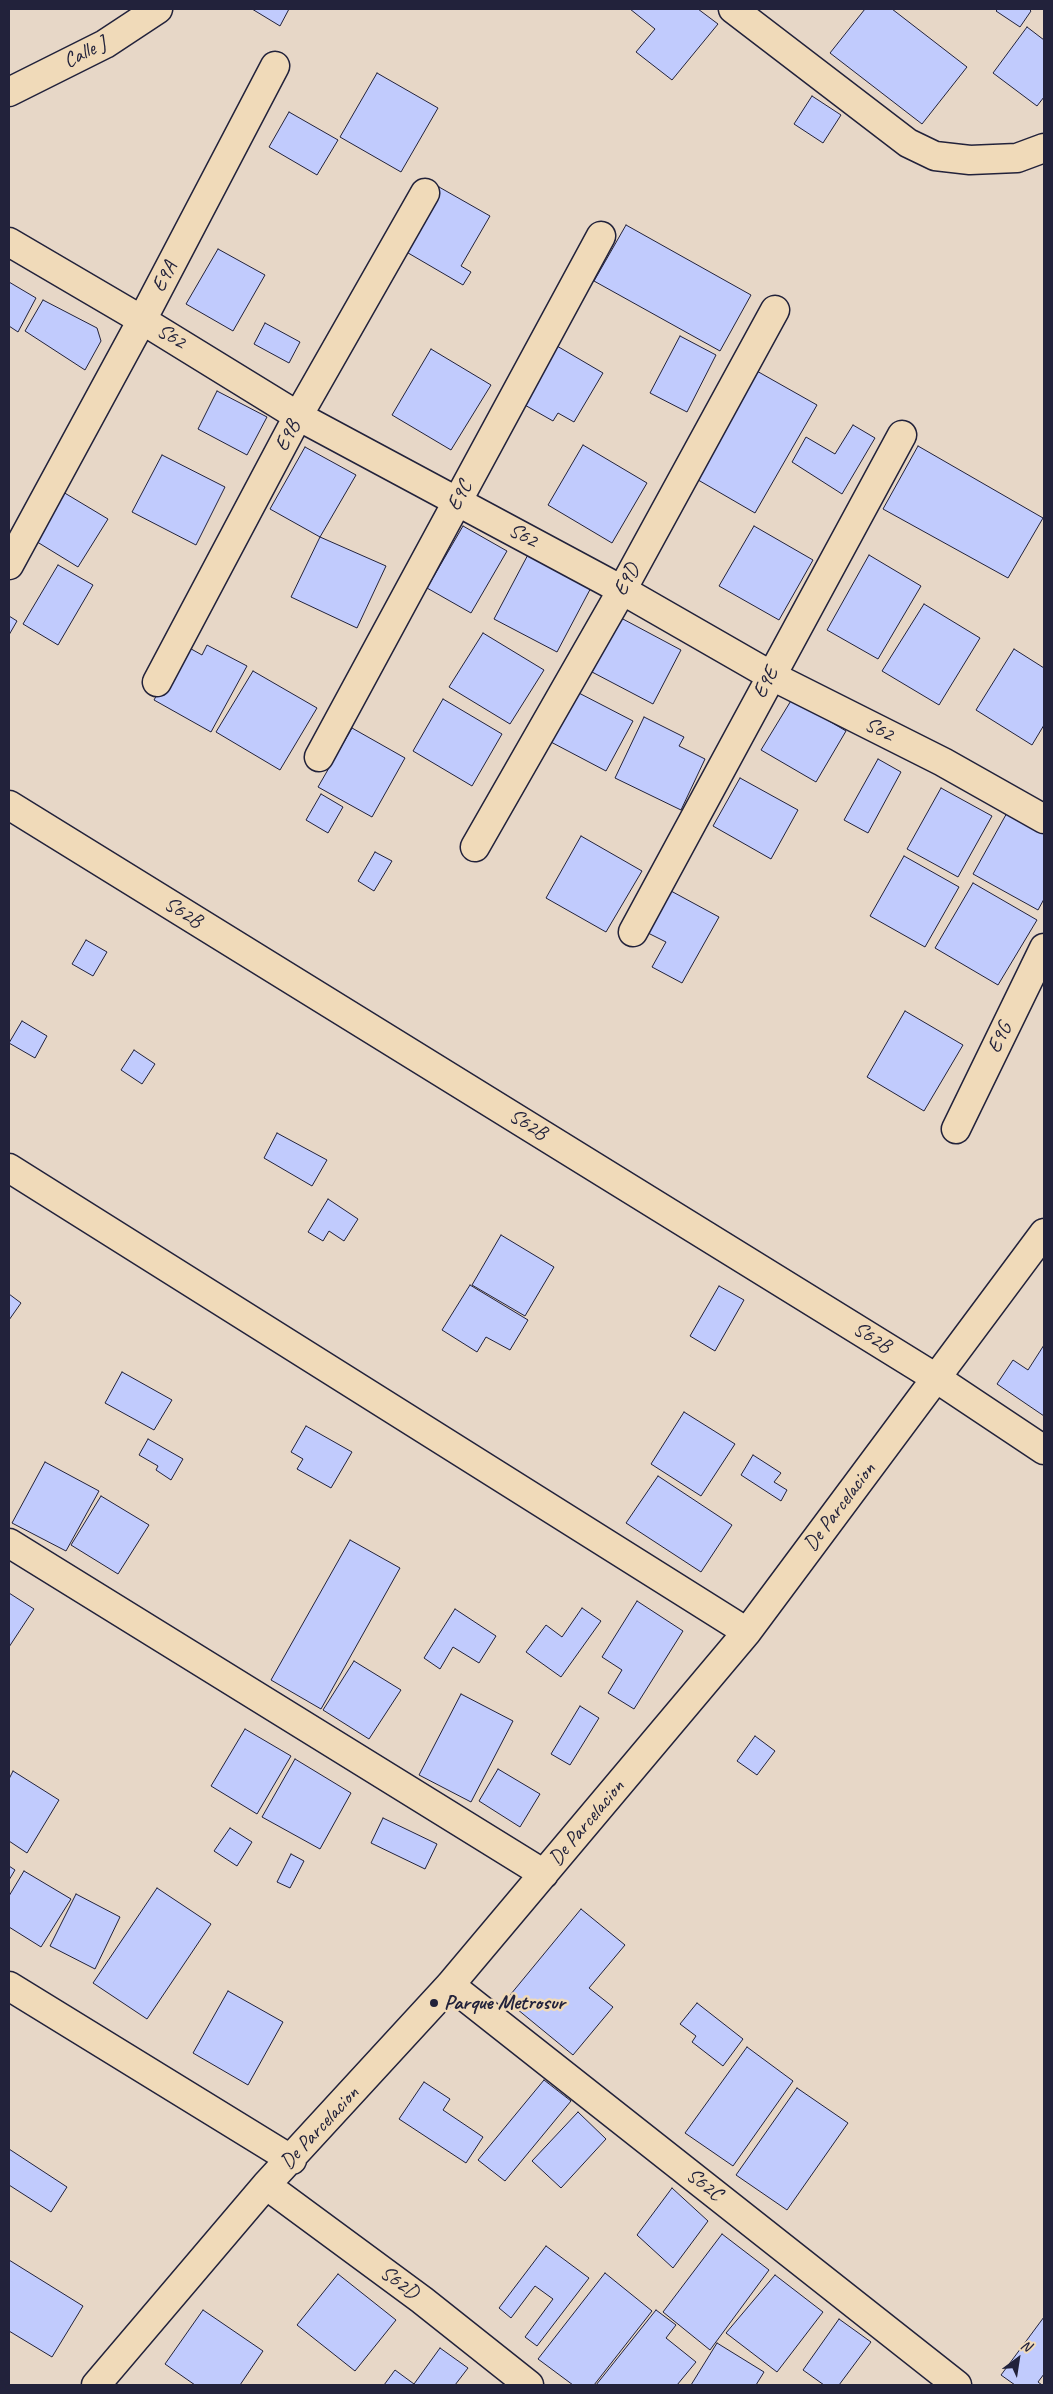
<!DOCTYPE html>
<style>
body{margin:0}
#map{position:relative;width:1053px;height:2394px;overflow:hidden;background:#e7d7c7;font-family:Caveat,sans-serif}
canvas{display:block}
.frame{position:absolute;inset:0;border:10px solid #22223b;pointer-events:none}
.north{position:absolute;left:993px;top:2334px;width:50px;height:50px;-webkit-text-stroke:4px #f0dab9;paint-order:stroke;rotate:31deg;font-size:14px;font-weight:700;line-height:20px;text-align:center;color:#22223b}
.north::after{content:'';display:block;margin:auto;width:18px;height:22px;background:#22223b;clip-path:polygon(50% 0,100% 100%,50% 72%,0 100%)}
</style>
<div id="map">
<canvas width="1053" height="2394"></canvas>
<div class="frame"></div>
<div class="north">N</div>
</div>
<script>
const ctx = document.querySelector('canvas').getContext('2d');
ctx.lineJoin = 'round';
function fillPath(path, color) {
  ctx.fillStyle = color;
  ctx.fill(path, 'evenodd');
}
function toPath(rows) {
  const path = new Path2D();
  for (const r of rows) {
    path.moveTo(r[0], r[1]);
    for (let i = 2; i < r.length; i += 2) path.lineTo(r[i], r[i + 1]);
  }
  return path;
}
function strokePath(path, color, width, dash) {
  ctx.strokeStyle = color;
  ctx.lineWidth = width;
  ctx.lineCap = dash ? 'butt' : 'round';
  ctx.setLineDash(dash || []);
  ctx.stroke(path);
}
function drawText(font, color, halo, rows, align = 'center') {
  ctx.font = font + ' Caveat,sans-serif';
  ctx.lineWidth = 5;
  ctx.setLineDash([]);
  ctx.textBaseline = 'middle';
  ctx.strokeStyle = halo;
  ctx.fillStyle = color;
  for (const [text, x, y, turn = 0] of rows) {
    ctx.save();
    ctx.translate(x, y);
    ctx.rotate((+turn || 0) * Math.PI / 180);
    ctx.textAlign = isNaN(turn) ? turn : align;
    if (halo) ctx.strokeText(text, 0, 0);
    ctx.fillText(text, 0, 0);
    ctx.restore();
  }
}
const building = toPath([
 [252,9,289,9,280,26,252,9],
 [630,9,698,9,718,24,672,80,636,52,655,29,630,9],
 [865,9,892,9,967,67,922,124,830,53,865,9],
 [998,9,1029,9,1031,11,1020,27,996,11,998,9],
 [1027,27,1044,40,1044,97,1037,106,993,73,1027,27],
 [377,73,438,108,401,172,340,137,377,73],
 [812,96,841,115,823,143,794,124,812,96],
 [289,112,338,140,317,175,269,147,289,112],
 [439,187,490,216,461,266,471,272,463,285,403,250,439,187],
 [626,225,751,295,720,351,594,281,626,225],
 [218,249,265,275,233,331,186,304,218,249],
 [9,282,36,298,18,332,9,326,9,282],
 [43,300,97,328,101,341,85,370,25,331,43,300],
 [265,323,300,342,289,363,254,344,265,323],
 [680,336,716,355,687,412,650,393,680,336],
 [557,346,603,373,574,422,558,413,553,421,523,404,557,346],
 [431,349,491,385,451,450,392,415,431,349],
 [755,370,817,405,755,513,693,477,755,370],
 [217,391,267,417,247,455,198,429,217,391],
 [853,425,875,438,842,494,792,462,806,437,835,454,853,425],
 [583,445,647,483,612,543,548,505,583,445],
 [918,446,1043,518,1008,578,883,509,918,446],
 [305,447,356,475,320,537,270,509,305,447],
 [162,455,225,487,196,545,132,512,162,455],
 [63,492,108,519,78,567,34,540,63,492],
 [463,526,507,551,471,613,427,588,463,526],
 [754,526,813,560,779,620,719,586,754,526],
 [320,537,386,566,357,628,291,597,320,537],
 [531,549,594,582,557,652,494,619,531,549],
 [869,555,921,586,878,659,827,630,869,555],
 [58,565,93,585,58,645,23,624,58,565],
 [924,604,980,638,939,705,882,671,924,604],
 [9,616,17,621,9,635,9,616],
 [621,618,681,650,653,704,592,672,621,618],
 [483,633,544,670,510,724,449,687,483,633],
 [184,645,202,655,207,645,247,666,211,732,154,700,184,645],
 [1014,649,1044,668,1044,725,1032,745,976,710,1014,649],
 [253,671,317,708,280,770,216,732,253,671],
 [575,691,633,721,606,771,549,741,575,691],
 [443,699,502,734,472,786,413,751,443,699],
 [792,699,846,731,816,782,761,750,792,699],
 [644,717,684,737,679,746,705,759,681,810,615,778,644,717],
 [352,728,405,758,372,817,318,787,352,728],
 [878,759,901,772,868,833,844,820,878,759],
 [740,778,798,810,771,859,713,826,740,778],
 [941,788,992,816,958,877,907,849,941,788],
 [321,794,343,807,328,833,306,820,321,794],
 [1008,811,1044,830,1044,899,1038,910,973,874,1008,811],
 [581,836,642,871,606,932,546,898,581,836],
 [375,852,392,861,374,891,358,881,375,852],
 [904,856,959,887,925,947,870,916,904,856],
 [973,883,1037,920,998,985,935,948,973,883],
 [671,891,719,917,682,983,652,967,666,942,648,933,671,891],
 [86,940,107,952,93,976,72,964,86,940],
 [905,1011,963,1045,924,1111,867,1077,905,1011],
 [22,1021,47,1036,35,1058,9,1043,22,1021],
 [134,1050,155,1064,142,1084,121,1070,134,1050],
 [277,1133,327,1160,312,1186,264,1158,277,1133],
 [328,1199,358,1219,344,1241,329,1231,323,1241,308,1232,328,1199],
 [501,1235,554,1267,525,1316,472,1285,501,1235],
 [470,1285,528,1320,510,1350,486,1337,477,1352,442,1330,470,1285],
 [719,1286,744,1300,715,1351,690,1336,719,1286],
 [9,1294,21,1303,9,1320,9,1294],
 [1044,1345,1044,1416,997,1384,1013,1360,1028,1370,1044,1345],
 [122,1372,172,1400,154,1430,105,1403,122,1372],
 [684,1412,735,1444,701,1496,651,1464,684,1412],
 [306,1426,352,1452,331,1488,297,1469,303,1459,291,1452,306,1426],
 [148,1439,183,1459,171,1480,156,1470,158,1466,139,1455,148,1439],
 [753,1455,781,1473,774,1482,787,1490,781,1501,741,1475,753,1455],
 [45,1462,99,1491,66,1551,12,1523,45,1462],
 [658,1476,732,1525,701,1572,626,1523,658,1476],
 [101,1496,149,1525,118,1574,71,1545,101,1496],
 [350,1540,400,1568,321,1709,271,1680,350,1540],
 [9,1593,34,1609,9,1647,9,1593],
 [637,1601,683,1631,634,1709,608,1693,622,1670,602,1657,637,1601],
 [582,1608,601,1621,561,1677,526,1652,546,1625,562,1637,582,1608],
 [455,1609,496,1636,479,1663,453,1647,440,1669,424,1658,455,1609],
 [354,1661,401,1690,369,1739,323,1710,354,1661],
 [461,1694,513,1721,471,1802,419,1775,461,1694],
 [580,1706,599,1718,570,1765,551,1754,580,1706],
 [245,1729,291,1756,257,1814,211,1786,245,1729],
 [755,1736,775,1751,757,1775,737,1761,755,1736],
 [295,1759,351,1793,320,1849,262,1817,295,1759],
 [498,1769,540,1794,520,1827,479,1801,498,1769],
 [13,1771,59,1800,27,1853,9,1841,9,1779,13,1771],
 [383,1818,437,1844,425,1869,371,1843,383,1818],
 [230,1828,252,1842,237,1866,214,1851,230,1828],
 [291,1854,304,1861,290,1888,277,1882,291,1854],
 [9,1866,15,1870,9,1880,9,1866],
 [24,1871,71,1899,41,1947,9,1927,9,1896,24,1871],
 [157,1888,211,1924,147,2019,93,1983,157,1888],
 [76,1894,120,1917,95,1969,50,1946,76,1894],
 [581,1909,625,1945,589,1988,613,2007,573,2055,506,2000,581,1909],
 [228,1991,283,2022,248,2085,193,2053,228,1991],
 [697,2003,743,2039,723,2066,692,2042,696,2036,680,2024,697,2003],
 [747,2047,793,2081,733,2166,685,2133,747,2047],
 [544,2080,571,2101,505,2181,478,2160,544,2080],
 [424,2082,450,2099,443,2110,483,2137,466,2163,399,2119,424,2082],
 [797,2088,848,2123,787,2210,736,2175,797,2088],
 [578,2112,606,2139,561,2188,532,2161,578,2112],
 [9,2149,67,2187,51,2212,9,2185,9,2149],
 [672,2188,708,2221,673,2268,637,2235,672,2188],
 [722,2234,769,2270,710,2350,663,2312,722,2234],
 [546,2246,589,2278,537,2346,525,2337,553,2299,535,2286,511,2318,499,2308,546,2246],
 [9,2260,83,2306,52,2357,9,2331,9,2260],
 [605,2273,652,2311,594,2385,573,2385,538,2359,605,2273],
 [338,2274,396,2320,355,2371,297,2325,338,2274],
 [775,2275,823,2312,777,2372,726,2333,775,2275],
 [203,2310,263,2351,240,2385,195,2385,165,2364,203,2310],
 [656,2310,676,2325,666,2338,696,2362,677,2385,596,2385,656,2310],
 [1044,2317,1044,2374,1038,2382,1042,2385,1015,2385,1001,2375,1044,2317],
 [839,2319,871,2342,839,2385,824,2385,803,2370,839,2319],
 [717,2343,764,2372,756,2385,691,2385,717,2343],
 [440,2348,468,2368,455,2385,384,2385,395,2370,414,2384,440,2348]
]);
fillPath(building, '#c1cbfd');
strokePath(building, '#22223b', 1);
const street = toPath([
 [733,9,908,143,935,156,970,160,1017,158,1044,148],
 [9,92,105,44,158,9],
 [9,242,142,320,298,416,622,590,770,675,943,762,1044,819],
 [9,565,142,320,275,66],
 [157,682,298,416,425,193],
 [319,757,601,236],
 [9,805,936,1378,1044,1450],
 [475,847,622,590,775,310],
 [633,932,902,435],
 [956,1129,1044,948],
 [9,1168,747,1632],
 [9,1543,544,1874],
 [450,1985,957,2385],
 [9,1986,292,2160],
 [266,2185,422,2300,529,2385],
 [96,2385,266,2185,450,1985,747,1632,1044,1233]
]);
strokePath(street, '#22223b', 31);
strokePath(street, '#f0dab9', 28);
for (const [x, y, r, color] of [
 [434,2003,5,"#22223b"]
]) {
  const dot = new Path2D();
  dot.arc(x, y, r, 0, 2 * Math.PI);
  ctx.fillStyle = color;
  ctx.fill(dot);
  strokePath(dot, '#f0dab9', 2);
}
drawText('21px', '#22223b', '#f0dab9', [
 ["Calle J",85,53,-27],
 ["E9A",165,277,-62],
 ["S62",171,337,32],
 ["E9B",288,436,-62],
 ["E9C",460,496,-62],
 ["S62",523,536,29],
 ["E9D",627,580,-61],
 ["E9E",766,683,-62],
 ["S62",879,730,27],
 ["S62B",183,913,32],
 ["E9G",1000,1038,-64],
 ["S62B",528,1125,32],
 ["S62B",872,1338,32],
 ["De Parcelacion",840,1507,-53],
 ["De Parcelacion",587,1823,-50],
 ["De Parcelacion",320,2128,-47],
 ["S62C",704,2185,38],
 ["S62D",399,2283,36]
]);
drawText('bold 21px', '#22223b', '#f0dab9', [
 ["Parque Metrosur",444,2003]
], 'left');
</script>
